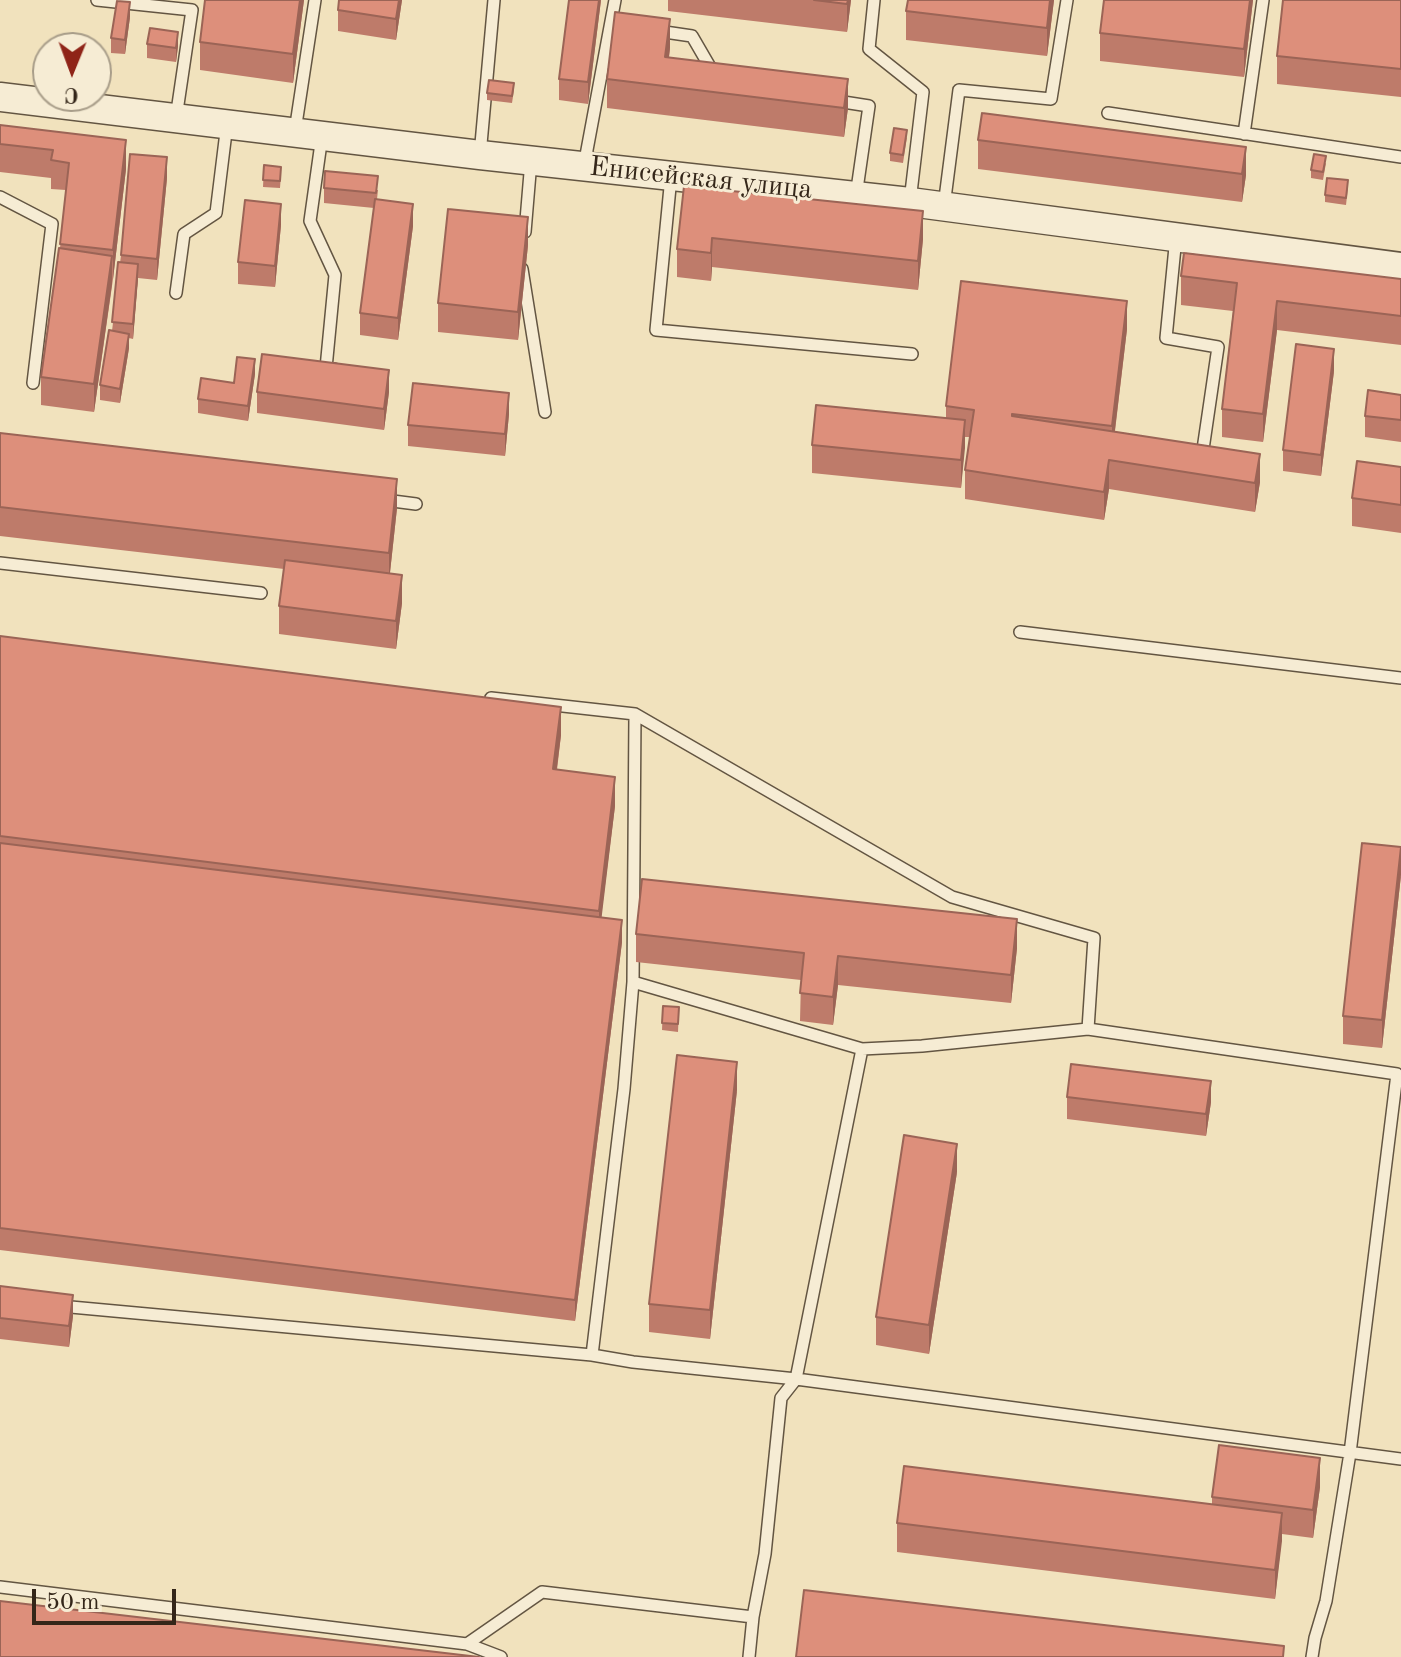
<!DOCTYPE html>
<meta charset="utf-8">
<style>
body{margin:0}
#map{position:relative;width:1401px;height:1657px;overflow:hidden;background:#f1e2bd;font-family:"Old Standard TT",serif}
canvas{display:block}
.north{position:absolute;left:32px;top:32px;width:80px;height:80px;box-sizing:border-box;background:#f6ecd4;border:2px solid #a89d89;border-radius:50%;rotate:181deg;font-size:22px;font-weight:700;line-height:32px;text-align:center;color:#342619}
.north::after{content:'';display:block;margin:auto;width:28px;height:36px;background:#8f2418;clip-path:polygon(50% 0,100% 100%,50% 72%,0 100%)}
.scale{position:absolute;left:32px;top:1589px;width:144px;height:36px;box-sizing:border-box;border:4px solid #342619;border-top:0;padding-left:10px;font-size:24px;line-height:28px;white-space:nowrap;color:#342619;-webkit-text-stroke:6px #f6ecd4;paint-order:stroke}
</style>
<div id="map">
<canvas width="1401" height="1657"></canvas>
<div class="north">С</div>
<div class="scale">50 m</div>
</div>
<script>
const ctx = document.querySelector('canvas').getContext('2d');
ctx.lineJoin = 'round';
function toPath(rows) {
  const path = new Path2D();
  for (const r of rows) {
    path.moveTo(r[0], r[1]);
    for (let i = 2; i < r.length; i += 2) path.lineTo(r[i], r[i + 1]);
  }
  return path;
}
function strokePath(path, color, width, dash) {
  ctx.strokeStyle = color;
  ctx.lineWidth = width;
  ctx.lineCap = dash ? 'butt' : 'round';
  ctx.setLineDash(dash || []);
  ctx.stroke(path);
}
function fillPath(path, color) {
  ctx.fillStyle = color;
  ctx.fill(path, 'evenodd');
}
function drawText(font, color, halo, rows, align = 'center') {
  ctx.font = font + ' "Old Standard TT",serif';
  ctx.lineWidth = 6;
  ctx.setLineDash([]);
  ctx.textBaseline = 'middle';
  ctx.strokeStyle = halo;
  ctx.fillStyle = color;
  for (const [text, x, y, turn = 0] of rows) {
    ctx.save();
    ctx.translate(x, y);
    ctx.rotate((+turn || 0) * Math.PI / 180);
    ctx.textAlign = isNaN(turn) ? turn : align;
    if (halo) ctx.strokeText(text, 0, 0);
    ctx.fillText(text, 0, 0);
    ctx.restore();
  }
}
const service = toPath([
 [97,0,192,10,176,118],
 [874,0,869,49,923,92,910,201],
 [658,31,692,36,710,67],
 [837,101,869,106,856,196],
 [1108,113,1401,157],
 [295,131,315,0],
 [1244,134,1263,0],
 [322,136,310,221,335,275,326,368,334,369],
 [480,155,494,0],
 [584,166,615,0],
 [671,177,656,330,912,354],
 [0,197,52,224,33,383],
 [944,206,959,90,1051,99,1067,0],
 [525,232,531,161],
 [1176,237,1166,338,1218,347,1202,456],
 [522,269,545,412],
 [176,293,184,234,216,213,227,124],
 [385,500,416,504],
 [0,563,261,593],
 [1020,632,1401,678],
 [491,698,635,714,952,897,1094,938,1088,1029,1397,1074,1350,1453,1326,1601,1315,1638,1312,1657],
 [635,714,633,982,862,1049,796,1379,781,1398,765,1554,753,1617,749,1657],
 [862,1049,922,1046,1088,1029],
 [60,1306,592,1355,633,1362,796,1379,1401,1459],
 [592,1355,624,1089,633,982],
 [0,1587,467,1644,501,1657],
 [467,1644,542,1592,753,1617]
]);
const tertiary = toPath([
 [0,97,480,155,910,202,1401,267]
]);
strokePath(service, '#635542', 14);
strokePath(tertiary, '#635542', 31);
strokePath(service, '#f6ecd4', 11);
strokePath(tertiary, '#f6ecd4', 28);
fillPath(toPath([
 [205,0,304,0,293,83,200,70,200,42],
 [339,0,402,0,396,40,338,31,338,10],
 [601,0,588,104,559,100,559,79],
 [668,0,851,0,847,32,668,11],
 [1054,0,1047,56,906,40,906,11],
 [1253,0,1244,77,1100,61,1100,33],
 [1401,0,1401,97,1277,84,1277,56],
 [130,17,125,54,111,53,111,38],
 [147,44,178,46,176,62,147,58],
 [670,48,669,58,848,108,844,137,607,108,607,79],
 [514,90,512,103,487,100,487,93],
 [0,125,126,169,113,279,94,412,41,405,41,377,60,248,66,190,51,189,51,178,0,172],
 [907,137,903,163,890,161,890,153],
 [978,140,1246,147,1246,175,1242,202,978,169],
 [1326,163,1323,180,1311,178,1311,170],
 [264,165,281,174,280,188,263,187],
 [167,178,157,280,138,278,133,339,129,338,129,348,120,403,100,400,100,385,112,331,121,255],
 [684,186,923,239,918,290,712,267,711,281,677,277,677,249],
 [1348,187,1346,205,1325,202,1325,195],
 [324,188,378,190,377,199,413,226,398,340,360,335,360,313,374,208,324,203],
 [281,225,275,287,238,284,238,262],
 [528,245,518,340,438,332,438,303],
 [1181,276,1401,279,1401,345,1277,330,1263,442,1222,437,1222,409,1233,311,1181,305],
 [1127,329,1115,431,1260,482,1255,512,1109,489,1104,520,965,499,965,470,970,437,965,437,961,488,812,473,812,445,946,418,946,406],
 [1334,371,1321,476,1283,471,1283,450],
 [255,374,248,421,198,413,198,399],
 [257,392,389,392,384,430,257,413],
 [1401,395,1401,442,1365,437,1365,416],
 [509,414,505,456,408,446,408,425],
 [0,433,397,508,390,573,402,603,396,649,279,634,279,606,284,569,0,536],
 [1401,467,1401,533,1352,526,1352,498],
 [0,636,561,735,557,770,615,806,601,917,622,942,575,1321,0,1250],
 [1401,875,1382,1048,1343,1044,1343,1016],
 [636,934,1017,948,1011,1003,838,985,833,1025,800,1021,801,980,636,962],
 [663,1006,679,1007,678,1032,662,1030],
 [737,1090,710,1339,649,1332,649,1304],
 [1067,1097,1211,1102,1206,1136,1067,1119],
 [957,1172,929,1354,876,1345,876,1317],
 [0,1286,73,1316,69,1347,0,1339],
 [1320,1487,1313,1538,1282,1534,1275,1599,897,1552,897,1523,1212,1504,1212,1497]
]), '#be7b6a');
fillPath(toPath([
 [300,0,304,0,293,83,293,54],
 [399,0,402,0,396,40,396,19],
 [599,0,601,0,588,104,588,82],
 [848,0,851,0,847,32,847,4],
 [1050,0,1054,0,1047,56,1047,28],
 [1250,0,1253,0,1244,77,1244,49],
 [130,2,130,17,125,54,125,40],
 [670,19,670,48,665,85,665,57],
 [178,32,178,46,176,62,176,48],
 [848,79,848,108,844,137,844,108],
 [126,140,126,169,113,279,113,250],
 [1246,147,1246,175,1242,202,1242,174],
 [167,157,167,178,157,280,157,259],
 [281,204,281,225,275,287,275,266],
 [413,204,413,226,398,340,398,318],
 [923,211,923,239,918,290,918,261],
 [528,217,528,245,518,340,518,312],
 [712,238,712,267,711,281,711,253],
 [112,256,112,284,94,412,94,384],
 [138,264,138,279,133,339,133,324],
 [1127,301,1127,329,1112,454,1112,426],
 [1277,301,1277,330,1263,442,1263,414],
 [129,334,129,348,120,403,120,389],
 [1334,349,1334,371,1321,476,1321,455],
 [255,359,255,374,248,421,248,406],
 [389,370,389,392,384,430,384,409],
 [509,393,509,414,505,456,505,434],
 [965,420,965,448,961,488,961,460],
 [1260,454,1260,482,1255,512,1255,483],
 [1109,460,1109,489,1104,520,1104,492],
 [397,479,397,508,389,581,389,553],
 [402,575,402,603,396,649,396,621],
 [561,707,561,735,553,798,553,769],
 [615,777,615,806,599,939,599,911],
 [1401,847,1401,875,1382,1048,1382,1020],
 [1017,919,1017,948,1011,1003,1011,975],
 [622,920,622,942,575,1321,575,1300],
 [838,956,838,985,833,1025,833,997],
 [737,1062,737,1090,710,1339,710,1310],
 [1211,1081,1211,1102,1206,1136,1206,1114],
 [957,1144,957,1172,929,1354,929,1325],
 [73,1295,73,1316,69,1347,69,1326],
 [1320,1458,1320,1487,1313,1538,1313,1510],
 [1282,1513,1282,1541,1275,1599,1275,1570]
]), '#9b6456');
const building = toPath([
 [205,0,300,0,293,54,200,42,205,0],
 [339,0,399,0,396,19,338,10,339,0],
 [569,0,599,0,588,82,559,79,569,0],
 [814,0,848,0,847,4,814,0],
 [908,0,1050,0,1047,28,906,11,908,0],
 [1104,0,1250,0,1244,49,1100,33,1104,0],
 [1283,0,1401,0,1401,69,1277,56,1283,0],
 [117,1,130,2,125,40,111,38,117,1],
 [615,12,670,19,665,57,848,79,844,108,607,79,615,12],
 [150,28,178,32,176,48,147,44,150,28],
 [489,80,514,83,512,96,487,93,489,80],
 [982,113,1246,147,1242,174,978,140,982,113],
 [0,125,126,140,113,250,60,244,69,163,51,160,53,150,0,144,0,125],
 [894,128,907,130,903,155,890,153,894,128],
 [130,154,167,157,157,259,121,255,130,154],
 [1314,154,1326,156,1323,172,1311,170,1314,154],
 [264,165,281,167,280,181,263,180,264,165],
 [325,171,378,176,376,193,324,188,325,171],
 [1327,178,1348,180,1346,198,1325,195,1327,178],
 [684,186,923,211,918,261,712,238,711,253,677,249,684,186],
 [375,199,413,204,398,318,360,313,375,199],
 [245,200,281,204,275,266,238,262,245,200],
 [448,209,528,217,518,312,438,303,448,209],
 [59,248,112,256,94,384,41,377,59,248],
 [1184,253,1401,279,1401,316,1277,301,1263,414,1222,409,1237,283,1181,276,1184,253],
 [118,262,138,264,133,324,112,322,118,262],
 [961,281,1127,301,1112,426,1012,414,1012,416,1260,454,1255,483,1109,460,1104,492,965,470,974,410,946,406,961,281],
 [109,330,129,334,120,389,100,385,109,330],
 [1296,344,1334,349,1321,455,1283,450,1296,344],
 [262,354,389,370,384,409,257,392,262,354],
 [237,357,255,359,248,406,198,399,201,378,234,383,237,357],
 [413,383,509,393,505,434,408,425,413,383],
 [1368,390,1401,395,1401,420,1365,416,1368,390],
 [816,405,965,420,961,460,812,445,816,405],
 [0,433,397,479,389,553,0,507,0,433],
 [1357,461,1401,467,1401,505,1352,498,1357,461],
 [285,560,402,575,396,621,279,606,285,560],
 [0,636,561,707,553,769,615,777,599,911,0,836,0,636],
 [0,843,622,920,575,1300,0,1228,0,843],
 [1362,843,1401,847,1382,1020,1343,1016,1362,843],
 [642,879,1017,919,1011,975,838,956,833,997,800,993,804,953,636,934,642,879],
 [663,1006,679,1007,678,1024,662,1023,663,1006],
 [677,1055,737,1062,710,1310,649,1304,677,1055],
 [1071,1064,1211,1081,1206,1114,1067,1097,1071,1064],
 [904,1135,957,1144,929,1325,876,1317,904,1135],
 [0,1286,73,1295,69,1326,0,1318,0,1286],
 [1219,1445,1320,1458,1313,1510,1212,1497,1219,1445],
 [904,1466,1282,1513,1275,1570,897,1523,904,1466],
 [804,1590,1284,1646,1283,1657,796,1657,804,1590],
 [0,1601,479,1657,0,1657,0,1601]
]);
fillPath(building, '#dd8f7b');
strokePath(building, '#9b6456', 2);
drawText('28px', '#342619', '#f6ecd4', [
 ["Енисейская улица",701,179,6]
]);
</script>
